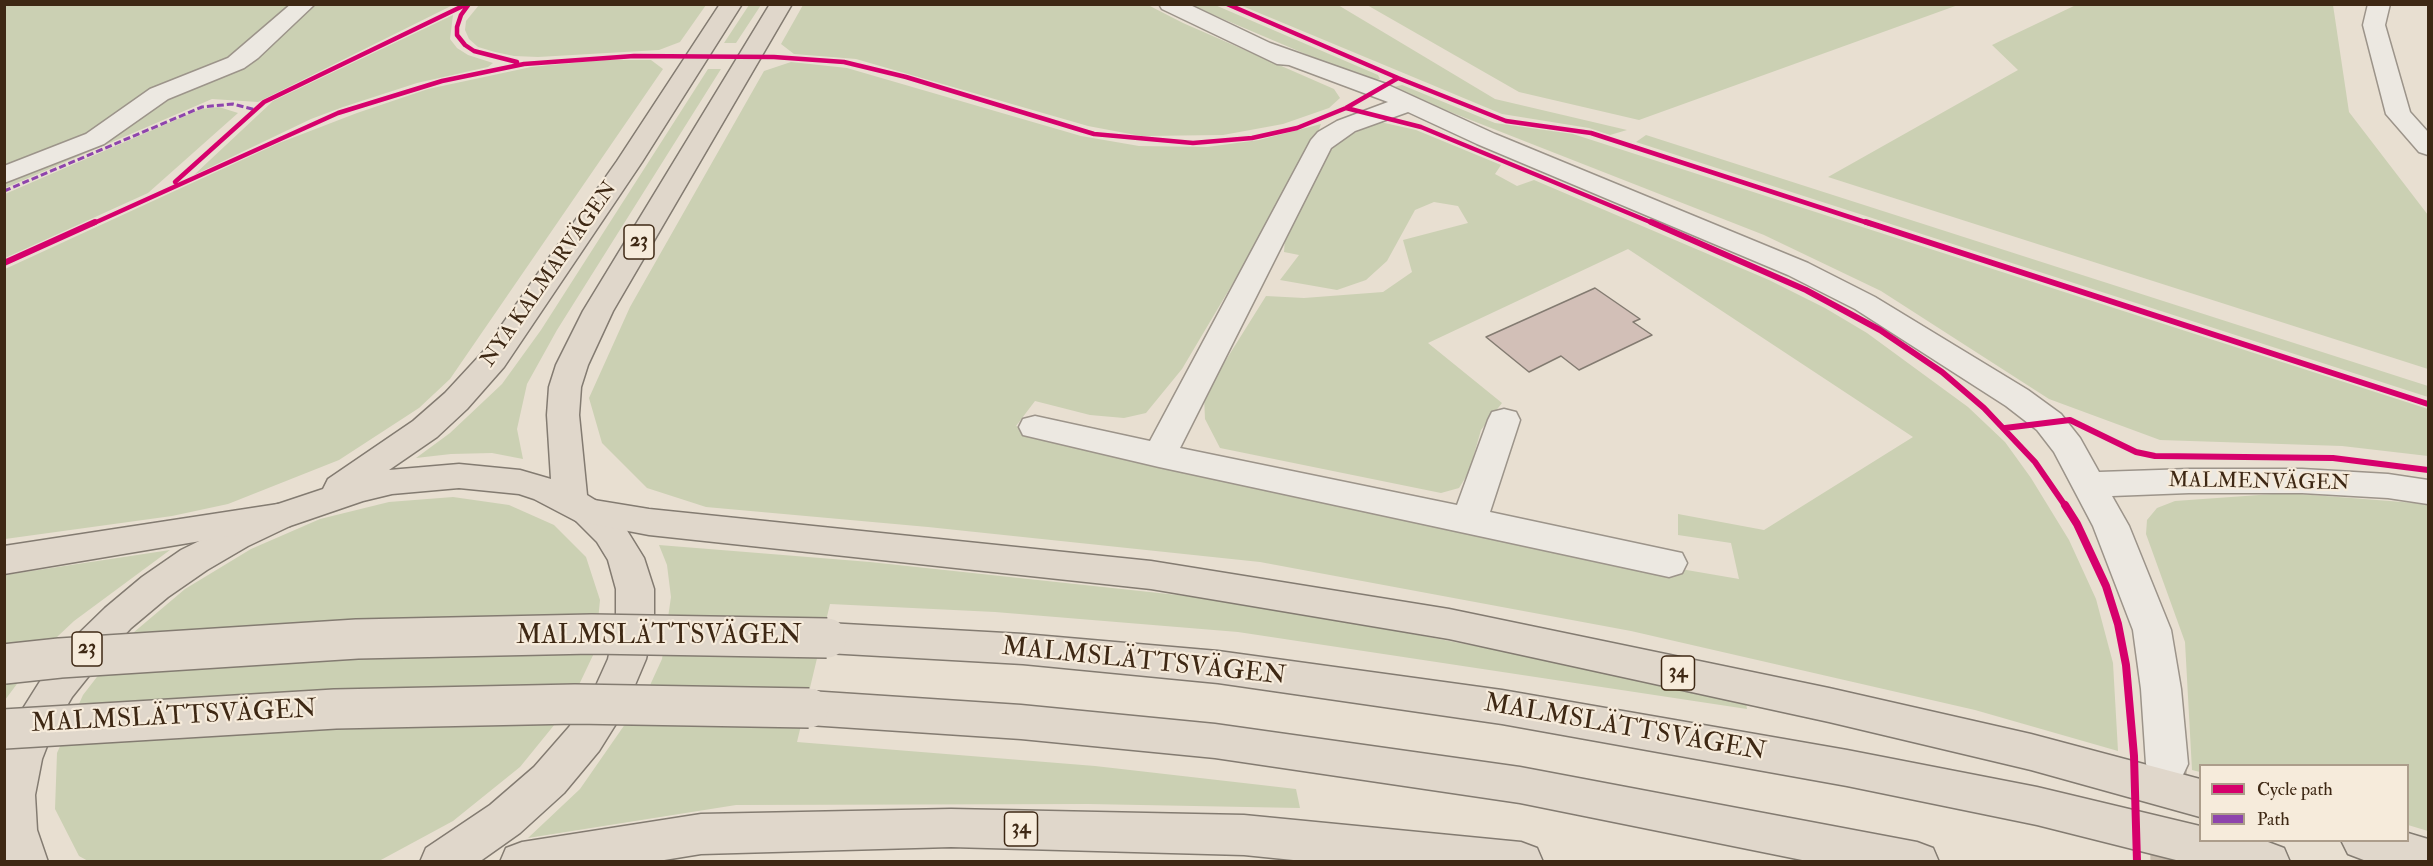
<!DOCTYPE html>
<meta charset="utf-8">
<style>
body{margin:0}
#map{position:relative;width:2433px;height:866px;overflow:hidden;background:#e8dfd1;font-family:"IM FELL Double Pica",serif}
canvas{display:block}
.frame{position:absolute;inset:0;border:6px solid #3e2814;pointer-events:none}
.legend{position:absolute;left:2199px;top:764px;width:210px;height:78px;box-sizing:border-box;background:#f6ebdb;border:2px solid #ac9d8b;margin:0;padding:8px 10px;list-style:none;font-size:18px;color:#3e2814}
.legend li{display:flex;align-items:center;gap:12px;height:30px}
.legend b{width:30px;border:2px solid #ac9d8b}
</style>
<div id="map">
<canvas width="2433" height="866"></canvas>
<div class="frame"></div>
<ul class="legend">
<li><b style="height:8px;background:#d6006c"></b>Cycle path</li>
<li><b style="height:8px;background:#8e44ad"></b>Path</li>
</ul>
</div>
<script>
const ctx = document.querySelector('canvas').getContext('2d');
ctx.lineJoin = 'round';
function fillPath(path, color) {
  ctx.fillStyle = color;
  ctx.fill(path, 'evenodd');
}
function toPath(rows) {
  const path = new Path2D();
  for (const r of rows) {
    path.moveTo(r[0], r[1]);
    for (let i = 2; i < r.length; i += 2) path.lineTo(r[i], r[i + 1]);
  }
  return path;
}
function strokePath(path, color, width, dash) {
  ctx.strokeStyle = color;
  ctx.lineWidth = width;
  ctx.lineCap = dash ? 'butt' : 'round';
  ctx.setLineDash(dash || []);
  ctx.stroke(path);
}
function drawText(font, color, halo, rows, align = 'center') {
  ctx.font = font + ' "IM FELL Double Pica",serif';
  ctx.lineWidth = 4.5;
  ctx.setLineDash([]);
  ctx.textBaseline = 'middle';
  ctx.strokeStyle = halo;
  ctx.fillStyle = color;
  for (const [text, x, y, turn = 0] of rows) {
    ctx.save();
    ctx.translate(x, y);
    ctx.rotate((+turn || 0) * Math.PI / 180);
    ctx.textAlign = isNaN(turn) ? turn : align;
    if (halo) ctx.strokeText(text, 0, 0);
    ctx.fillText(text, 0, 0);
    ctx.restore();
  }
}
fillPath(toPath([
 [2078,4,2333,5,2349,112,2428,215,2428,369,1828,177,2018,70,1992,45],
 [4,5,453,5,258,102,212,99,5,188],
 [479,5,479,4,706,5,680,42,659,50,538,57,514,56,495,52,478,47,469,39,465,30,466,21],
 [749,5,761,5,736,43,724,43],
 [803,5,1148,5,1183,23,1334,89,1340,98,1329,108,1283,124,1223,135,1141,136,1088,126,856,59,794,54,781,44],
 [1190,5,1215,5,1378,75,1380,79,1369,81],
 [1240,5,1338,5,1495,99,1627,130,1610,135,1589,128,1502,114],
 [1367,5,1958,5,1639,120,1519,92],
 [453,15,450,39,457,48,468,55,493,63,488,67,417,83,343,107,311,119,194,175,273,101],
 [603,60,651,60,663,69,450,379,419,408,339,460,228,504,172,516,5,539,5,269,279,143,357,113,428,89,531,67],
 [791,62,847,68,1081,136,1139,146,1207,147,1259,140,1321,124,1316,138,1268,224,1182,369,1146,413,1124,418,1090,415,1035,401,1016,426,1167,469,1477,534,1739,579,1731,543,1678,535,1678,514,1764,530,1913,437,1628,249,1428,343,1502,403,1481,430,1469,472,1459,488,1441,493,1220,448,1205,419,1204,395,1266,296,1304,298,1383,292,1412,272,1403,240,1468,223,1458,206,1434,202,1415,210,1387,261,1366,280,1337,290,1280,280,1299,255,1284,252,1285,238,1333,142,1380,122,1416,130,1501,165,1495,174,1517,186,1534,180,1769,280,1825,308,1867,333,1968,407,2005,442,2031,478,2069,540,2096,599,2113,663,2118,751,1975,710,1631,631,1260,562,928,527,706,507,647,488,602,443,589,398,630,307,764,71],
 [708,69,721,69,557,330,527,384,517,429,523,459,492,453,451,454,416,458,450,433,502,384,541,330],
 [1402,85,1495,123,1573,134,2428,409,2428,456,2342,446,2160,440,2049,399,1881,291,1764,235,1389,88],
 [219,107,238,113,148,193,5,258,5,194,201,109],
 [1646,135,2428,386,2428,397,1636,142],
 [2287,493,2428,504,2428,831,2408,825,2408,766,2200,766,2200,772,2192,770,2185,642,2146,534,2147,520,2157,508,2175,501],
 [453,497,509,505,554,525,586,557,600,600,595,651,568,708,520,767,453,821,379,861,88,861,79,856,55,809,57,753,83,695,127,638,185,589,251,549,320,519,389,502],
 [659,545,870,562,1252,603,1745,698,1747,709,1238,632,995,612,830,604,797,742,1095,766,1296,789,1300,808,1088,804,736,805,528,838,580,789,646,694,662,659,671,597,667,565],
 [170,550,74,621,40,653,5,700,5,575]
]), '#cbd0b3');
const building = toPath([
 [1595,288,1640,319,1633,322,1652,335,1579,370,1561,356,1529,372,1486,337,1595,288]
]);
fillPath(building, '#d2bfb7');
strokePath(building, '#837b71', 1.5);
strokePath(toPath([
 [2167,764,2170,862]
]), '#c6baab', 39, [39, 20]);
const minor = toPath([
 [291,4,315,4,258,58,244,68,168,99,104,144,4,183,4,166,86,134,150,89,228,58,291,4],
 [1159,4,1188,4,1270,43,1386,84,1495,134,1808,263,1875,297,2028,390,2061,414,2080,438,2099,472,2189,469,2302,469,2388,474,2428,480,2428,504,2388,498,2302,493,2189,493,2112,496,2129,526,2171,630,2181,689,2188,764,2182,777,2167,782,2152,777,2146,764,2141,689,2133,630,2093,526,2054,452,2037,430,2006,406,1855,309,1788,275,1477,144,1408,112,1355,131,1331,148,1180,448,1457,505,1488,420,1492,412,1504,409,1516,412,1520,420,1490,512,1682,553,1687,563,1682,573,1669,577,1159,467,1023,435,1019,427,1023,419,1035,416,1150,441,1311,140,1318,132,1337,121,1388,102,1289,65,1277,64,1162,9,1159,4],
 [2368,4,2390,4,2385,25,2410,112,2428,132,2428,155,2419,152,2386,114,2363,25,2368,4]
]);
const major = toPath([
 [720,4,742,4,642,162,504,367,467,409,437,437,389,470,459,464,520,470,551,479,547,415,549,387,556,365,583,311,770,4,792,4,613,311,588,365,581,387,579,415,587,495,600,503,623,524,644,558,654,589,654,622,646,659,624,711,599,751,564,793,520,833,479,862,420,862,426,848,490,805,534,767,569,727,594,690,608,659,616,622,616,589,608,560,597,542,576,521,534,499,519,494,459,488,392,494,363,501,290,526,248,546,207,570,168,597,131,628,100,662,72,697,54,728,42,759,35,795,37,830,48,862,4,862,4,749,22,710,44,675,72,640,105,608,142,577,181,550,266,508,323,489,328,479,413,421,445,393,482,353,617,161,720,4]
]);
const highway = toPath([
 [588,499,649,509,1151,561,1449,609,1829,688,2031,734,2200,779,2200,817,2031,770,1829,722,1449,639,1151,589,649,535,576,521,570,512,576,503,588,499],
 [278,504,290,508,296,517,290,526,4,574,4,546,278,504],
 [827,623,1023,634,1218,651,1502,690,1847,750,2037,787,2200,826,2200,840,2268,842,2284,848,2290,862,2184,862,2037,825,1847,786,1502,724,1218,683,1023,664,827,653,813,649,808,638,813,627,827,623],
 [809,691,1021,705,1215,724,1520,767,1917,842,1933,848,1939,862,1812,862,1520,803,1215,758,1021,739,809,725,795,720,789,708,795,696,809,691],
 [951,809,1244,815,1521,842,1537,848,1543,862,1313,862,1244,855,951,847,701,854,652,862,500,862,506,848,522,842,701,814,951,809],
 [2408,833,2428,839,2428,862,2369,862,2348,854,2341,840,2408,840,2408,833]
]);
strokePath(minor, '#9c948a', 3);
strokePath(major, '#837b71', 3);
strokePath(highway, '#837b71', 3);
fillPath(minor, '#ece8e1');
fillPath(major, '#e0d7cb');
fillPath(highway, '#e0d7cb');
const highwayBridge = toPath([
 [4,664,60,658,357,639,592,634,827,638],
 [4,729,335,709,575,704,809,708]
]);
strokePath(highwayBridge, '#837b71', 42, []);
strokePath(highwayBridge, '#e0d7cb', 39);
strokePath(toPath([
 [4,191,202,107,233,104,256,110]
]), '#8e44ad', 3, [7, 3]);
strokePath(toPath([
 [469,4,461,15,457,27,457,35,465,45,474,51,517,62],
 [1227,4,1398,78],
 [1346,108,1421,127,1655,224],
 [175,182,264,102,467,4],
 [92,224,338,113,442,81,524,64,634,56,774,57,844,62,906,77,1094,134,1193,143,1252,138,1297,128,1346,108,1398,78,1506,121,1591,133,1871,224]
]), '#d6006c', 4.5);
strokePath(toPath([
 [1651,222,1806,290,1880,330,1942,372,1984,408,2035,462,2066,507],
 [1866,222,2428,404],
 [4,263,95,222],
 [2005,428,2070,420,2136,452,2155,456,2333,458,2428,470]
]), '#d6006c', 6);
strokePath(toPath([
 [2065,505,2077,524,2106,586,2118,624,2126,665,2134,756,2137,862]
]), '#d6006c', 8);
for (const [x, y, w] of [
 [639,242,30],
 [87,649,30],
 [1678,673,33],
 [1021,829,33]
]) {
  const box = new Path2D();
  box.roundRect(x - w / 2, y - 17, w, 34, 4.5);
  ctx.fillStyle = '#f6ebdb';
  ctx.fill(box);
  strokePath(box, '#3e2814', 1.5);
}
drawText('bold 20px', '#3e2814', null, [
 ["23",639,242],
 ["23",87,649],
 ["34",1678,673],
 ["34",1021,829]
]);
drawText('21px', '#3e2814', '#f6ebdb', [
 ["NYA KALMARVÄGEN",550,275,-55],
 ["MALMENVÄGEN",2259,483,1]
]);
drawText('26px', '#3e2814', '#f6ebdb', [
 ["MALMSLÄTTSVÄGEN",659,637],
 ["MALMSLÄTTSVÄGEN",1144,663,6],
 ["MALMSLÄTTSVÄGEN",174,718,-3],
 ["MALMSLÄTTSVÄGEN",1625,729,10]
]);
</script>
